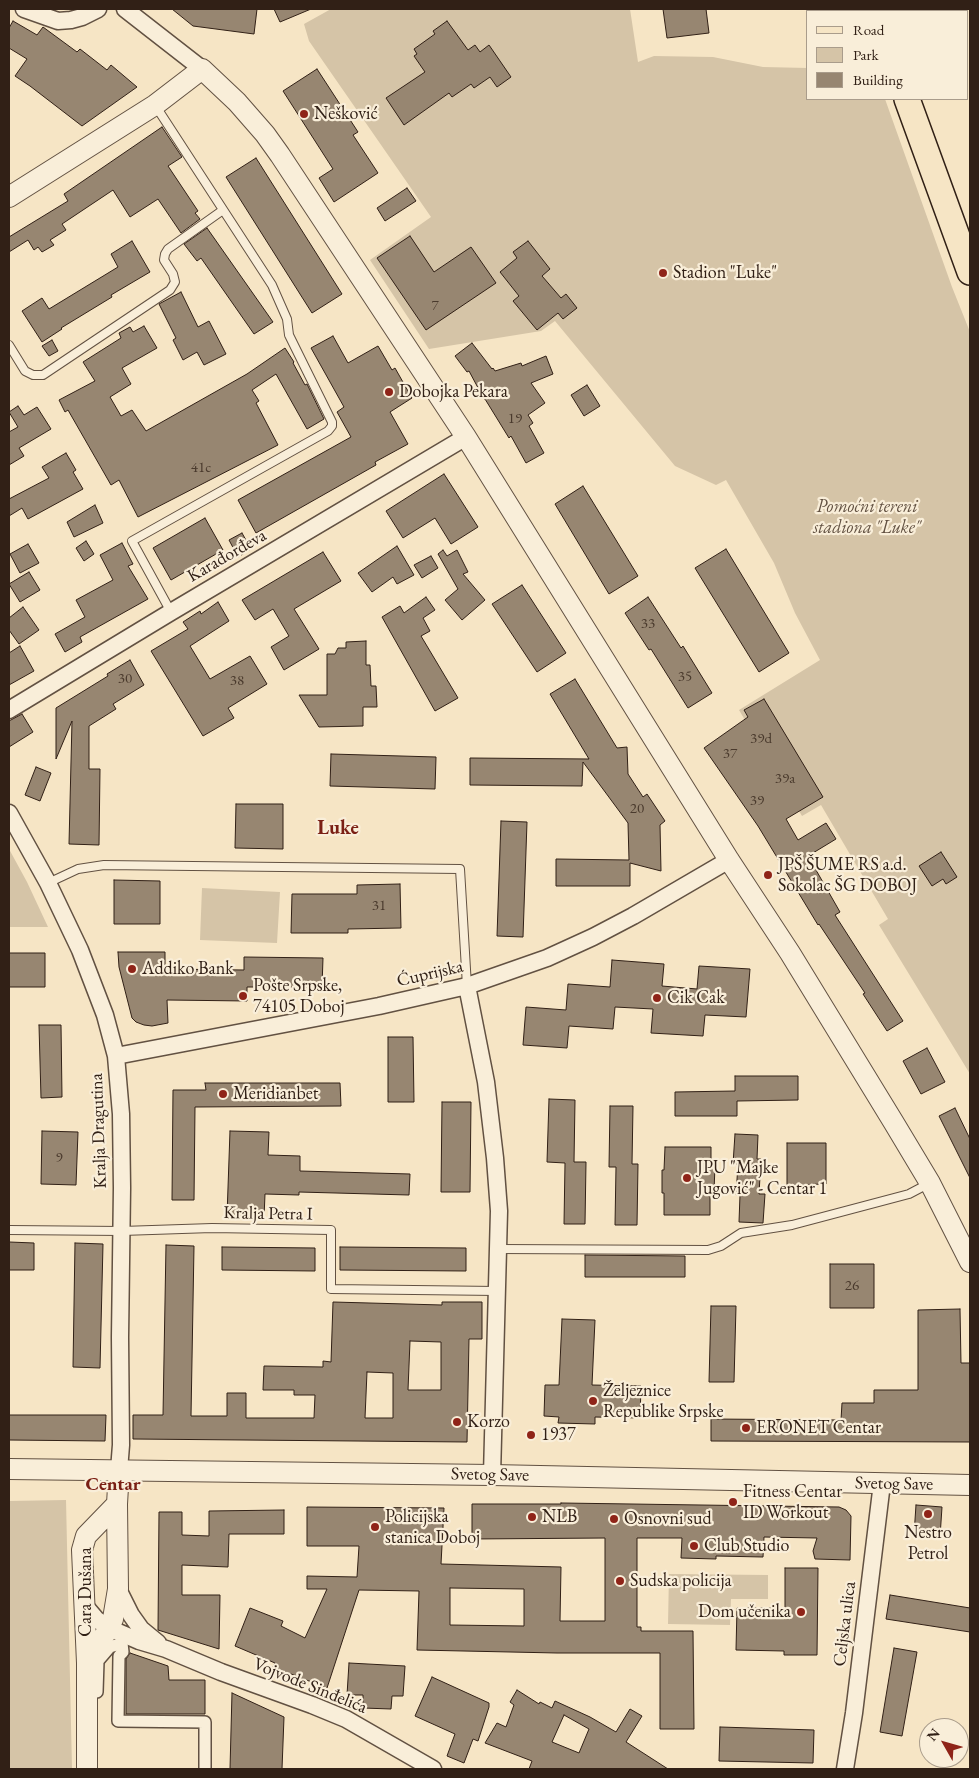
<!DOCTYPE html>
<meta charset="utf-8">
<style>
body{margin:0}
#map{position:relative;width:979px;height:1778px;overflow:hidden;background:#f6e5c5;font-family:"EB Garamond",serif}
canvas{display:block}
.frame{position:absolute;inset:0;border:10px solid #312016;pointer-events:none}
.legend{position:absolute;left:806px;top:10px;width:162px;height:90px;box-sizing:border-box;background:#f9eed9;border:1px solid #a99c8b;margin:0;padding:6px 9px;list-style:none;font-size:15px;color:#312016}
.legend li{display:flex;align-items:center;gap:10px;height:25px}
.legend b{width:25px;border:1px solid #a99c8b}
.north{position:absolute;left:919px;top:1718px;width:50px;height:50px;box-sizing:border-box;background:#f9eed9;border:1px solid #a99c8b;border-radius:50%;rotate:308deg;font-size:14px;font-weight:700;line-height:20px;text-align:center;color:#312016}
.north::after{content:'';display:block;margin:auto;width:18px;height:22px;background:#8f2418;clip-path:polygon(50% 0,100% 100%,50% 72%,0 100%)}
</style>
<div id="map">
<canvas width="979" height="1778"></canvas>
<div class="frame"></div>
<ul class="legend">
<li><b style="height:6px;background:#f6e5c5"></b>Road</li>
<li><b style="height:14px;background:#d5c4a7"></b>Park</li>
<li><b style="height:14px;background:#978671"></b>Building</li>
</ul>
<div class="north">N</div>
</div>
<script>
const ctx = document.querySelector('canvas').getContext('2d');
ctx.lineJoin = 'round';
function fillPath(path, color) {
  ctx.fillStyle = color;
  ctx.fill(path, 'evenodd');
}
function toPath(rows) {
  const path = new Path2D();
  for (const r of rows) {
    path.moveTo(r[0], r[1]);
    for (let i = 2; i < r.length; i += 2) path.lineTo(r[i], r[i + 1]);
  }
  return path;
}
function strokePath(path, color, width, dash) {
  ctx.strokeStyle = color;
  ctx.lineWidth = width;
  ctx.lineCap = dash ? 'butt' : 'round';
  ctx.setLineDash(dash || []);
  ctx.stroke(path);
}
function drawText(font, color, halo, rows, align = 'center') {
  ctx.font = font + ' "EB Garamond",serif';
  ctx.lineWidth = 4.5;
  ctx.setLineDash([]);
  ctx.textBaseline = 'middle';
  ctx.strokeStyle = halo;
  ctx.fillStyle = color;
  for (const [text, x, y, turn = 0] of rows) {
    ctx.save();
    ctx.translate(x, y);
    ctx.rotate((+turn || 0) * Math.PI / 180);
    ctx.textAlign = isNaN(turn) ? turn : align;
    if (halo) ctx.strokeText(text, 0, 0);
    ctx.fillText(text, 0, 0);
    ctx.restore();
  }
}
fillPath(toPath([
 [331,9,630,9,638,62,654,56,713,57,763,67,808,68,808,99,885,99,952,287,970,332,970,1074,879,925,888,919,821,805,802,816,739,710,820,660,795,613,774,563,726,480,716,485,675,466,555,321,541,331,429,349,370,260,431,217,309,41,304,24],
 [9,849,27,882,48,927,9,927],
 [202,888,280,892,277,943,200,940],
 [66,1500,72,1769,9,1769,9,1501],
 [669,1574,768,1575,768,1599,731,1599,730,1625,668,1624]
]), '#d5c4a7');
const building = toPath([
 [172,9,257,9,254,34,193,26,172,9],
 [274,9,311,9,280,22,274,9],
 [663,9,706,9,709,33,667,38,663,9],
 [13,21,37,35,43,27,77,52,80,49,107,70,111,65,137,87,82,126,30,86,15,76,27,59,9,48,9,28,13,21],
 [447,21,468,50,475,45,480,52,489,45,511,77,497,87,490,77,474,88,471,84,452,97,449,93,404,125,386,98,425,72,414,56,417,54,414,49,435,34,433,31,447,21],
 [317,69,358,132,353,135,378,173,334,202,319,178,333,169,283,91,317,69],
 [162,127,182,157,168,166,198,211,195,213,200,219,181,233,158,199,130,217,113,190,62,224,66,230,50,240,54,245,42,252,38,247,34,250,28,240,9,252,9,237,68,201,64,194,162,127],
 [256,158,342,294,312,313,226,177,256,158],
 [407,188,416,201,385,221,377,208,407,188],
 [207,228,273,322,254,334,201,258,197,261,184,244,207,228],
 [410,236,434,272,471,247,496,283,426,330,377,258,410,236],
 [132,241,150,272,111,295,112,297,61,328,62,329,42,342,22,311,42,298,49,309,118,267,111,254,132,241],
 [528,241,550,269,542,276,561,298,566,294,577,308,563,319,558,313,537,330,513,301,519,296,500,272,517,258,513,252,528,241],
 [181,292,198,327,209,321,226,354,204,365,197,352,183,360,173,340,176,338,159,304,181,292],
 [144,326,157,348,122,368,131,384,110,397,121,416,132,410,146,431,247,374,285,348,294,362,293,363,305,385,307,384,324,419,307,429,276,374,252,390,259,401,256,403,278,445,138,517,119,480,111,485,68,410,65,412,59,400,95,381,83,362,121,338,119,333,130,327,133,332,144,326],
 [333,336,348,363,378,346,392,370,395,368,412,398,390,412,408,444,375,462,376,465,256,533,238,500,351,437,337,412,344,407,311,348,333,336],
 [52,340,58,351,49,356,42,346,52,340],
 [472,343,492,369,493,368,495,371,521,363,522,366,546,356,553,374,531,383,545,403,528,415,533,423,529,426,544,453,526,463,511,436,509,438,485,399,484,399,469,371,467,372,455,356,472,343],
 [587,385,600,406,584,416,571,395,587,385],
 [18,406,24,415,37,407,51,429,19,448,24,456,9,465,9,431,9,432,18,427,9,412,18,406],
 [66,453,76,470,73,472,83,489,28,519,22,508,9,516,9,499,49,478,42,467,66,453],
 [444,474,478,527,451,544,435,518,403,538,386,511,444,474],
 [583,486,638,576,609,594,555,504,583,486],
 [95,505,103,523,74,537,67,522,95,505],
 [205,518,223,550,171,580,153,548,205,518],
 [242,533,251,549,238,557,229,540,242,533],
 [86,541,94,554,84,561,76,548,86,541],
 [122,543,133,564,128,566,148,599,80,637,82,642,65,652,55,634,85,617,76,600,113,580,100,555,122,543],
 [28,544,39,563,20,573,10,554,28,544],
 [397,546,414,575,397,584,393,577,372,592,358,573,397,546],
 [726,549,789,653,759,672,695,568,726,549],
 [443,550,447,556,457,550,468,572,463,574,485,600,462,620,445,600,458,589,438,554,443,550],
 [323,552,341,581,294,609,319,649,284,670,271,647,289,636,273,609,255,620,242,600,323,552],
 [431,556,438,568,422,578,414,565,431,556],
 [29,572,40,590,20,602,9,584,29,572],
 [522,585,566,653,537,672,492,604,522,585],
 [426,597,435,610,423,618,430,631,421,636,458,698,435,711,382,617,400,606,404,613,426,597],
 [648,597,681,648,683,646,712,693,688,708,651,649,649,650,625,613,648,597],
 [218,602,229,621,190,646,210,679,250,656,267,684,228,708,234,718,203,736,151,651,188,629,183,622,200,611,201,614,218,602],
 [23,607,39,630,19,644,9,630,9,618,23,607],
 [366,641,366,665,370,665,371,686,376,686,377,707,363,707,363,726,319,727,299,695,327,695,327,654,335,654,338,648,346,648,346,642,366,641],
 [20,646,34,671,9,685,9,653,20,646],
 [130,660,144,685,113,704,116,709,89,726,89,769,100,769,99,845,69,844,72,721,56,759,56,708,108,676,107,674,130,660],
 [575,679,617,748,627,747,628,774,643,797,647,794,665,821,660,825,661,871,630,863,630,886,556,886,556,859,629,860,628,823,583,762,582,786,470,785,470,758,589,759,550,694,575,679],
 [764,699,823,797,786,819,798,840,826,823,836,839,808,856,840,912,835,915,903,1021,887,1031,863,994,865,993,819,924,818,925,758,826,704,748,748,717,744,710,764,699],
 [22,714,33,732,9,747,9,721,22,714],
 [331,754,436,757,435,789,330,786,331,754],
 [36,767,51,773,40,801,25,795,36,767],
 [236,804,283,804,283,849,235,848,236,804],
 [501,821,527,822,523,937,497,936,501,821],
 [941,852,957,877,946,884,943,879,932,886,919,866,941,852],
 [114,880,160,881,160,924,114,924,114,880],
 [400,884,401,928,348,929,348,933,291,933,292,894,357,894,357,885,400,884],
 [118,952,165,952,165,969,244,970,244,957,323,958,322,987,247,987,247,1001,167,1000,168,1023,152,1026,144,1025,136,1022,132,1018,119,967,118,952],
 [9,953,45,953,45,987,9,987,9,953],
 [612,960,664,964,662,986,697,989,699,966,750,969,746,1017,705,1015,703,1036,651,1033,653,1009,615,1007,613,1029,569,1026,567,1048,523,1045,526,1007,566,1010,568,984,610,987,612,960],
 [39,1025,61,1025,62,1097,41,1098,39,1025],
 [388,1037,413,1037,414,1102,388,1102,388,1037],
 [927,1048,945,1082,921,1094,903,1061,927,1048],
 [735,1076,798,1076,798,1100,737,1101,737,1116,675,1116,675,1092,735,1091,735,1076],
 [205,1083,340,1083,341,1106,195,1107,194,1200,172,1200,173,1090,206,1090,205,1083],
 [549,1099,575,1100,574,1162,586,1162,585,1224,564,1224,565,1163,547,1162,549,1099],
 [442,1102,471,1102,470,1192,441,1192,442,1102],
 [610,1106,633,1106,632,1164,638,1164,637,1225,615,1225,616,1167,609,1167,610,1106],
 [955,1108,970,1139,970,1178,939,1116,955,1108],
 [42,1131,78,1132,76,1185,41,1184,42,1131],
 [230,1131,269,1132,268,1155,300,1156,300,1171,410,1174,409,1195,299,1192,299,1195,265,1194,264,1218,227,1216,230,1131],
 [735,1134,758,1135,757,1159,761,1159,759,1194,765,1194,763,1223,739,1222,740,1195,736,1195,738,1164,733,1164,735,1134],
 [787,1143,826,1143,826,1184,787,1185,787,1143],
 [665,1147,711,1147,711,1166,715,1166,714,1191,710,1191,710,1215,664,1215,664,1193,662,1193,662,1170,664,1170,665,1147],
 [9,1242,34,1243,34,1270,9,1270,9,1242],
 [75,1243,103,1244,100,1368,73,1367,75,1243],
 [166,1245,194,1246,191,1416,227,1416,227,1393,246,1393,246,1418,314,1418,315,1395,294,1395,294,1390,263,1390,264,1366,323,1367,323,1361,331,1362,333,1302,442,1305,442,1302,482,1302,482,1339,469,1339,467,1442,133,1439,133,1415,163,1415,166,1245],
 [410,1341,441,1342,441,1390,408,1390,410,1341],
 [367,1372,393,1373,393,1418,365,1418,367,1372],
 [222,1247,315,1248,315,1271,222,1270,222,1247],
 [340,1247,466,1248,466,1271,340,1270,340,1247],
 [585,1255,685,1256,685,1277,585,1277,585,1255],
 [830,1264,874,1264,874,1308,830,1308,830,1264],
 [711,1306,736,1306,734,1382,709,1382,711,1306],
 [960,1309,961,1363,970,1363,970,1442,711,1441,711,1419,841,1420,842,1403,874,1403,874,1390,918,1390,918,1310,960,1309],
 [562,1319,595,1320,592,1385,641,1386,640,1418,595,1417,595,1424,558,1423,559,1417,544,1416,545,1385,559,1385,562,1319],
 [9,1415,106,1415,105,1441,9,1440,9,1415],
 [561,1503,839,1507,846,1510,851,1516,850,1560,815,1559,813,1551,817,1538,764,1537,763,1557,716,1556,716,1559,681,1558,682,1538,637,1538,637,1627,641,1627,641,1631,693,1631,694,1729,660,1729,660,1653,557,1653,417,1650,419,1591,359,1590,327,1688,273,1667,275,1663,235,1646,250,1608,283,1621,281,1626,305,1638,327,1589,307,1589,307,1576,357,1577,359,1546,307,1546,307,1507,444,1508,441,1564,561,1567,560,1621,605,1621,605,1538,472,1539,472,1504,561,1504,561,1503],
 [450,1588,524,1589,524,1626,450,1625,450,1588],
 [916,1505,942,1507,940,1537,914,1535,916,1505],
 [284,1510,284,1534,229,1534,228,1567,182,1565,182,1595,220,1595,219,1649,158,1630,159,1512,182,1512,182,1535,209,1536,209,1511,284,1510],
 [785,1568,818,1568,817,1655,784,1655,784,1651,736,1650,737,1608,785,1608,785,1568],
 [890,1595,970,1608,970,1632,886,1619,890,1595],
 [894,1648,917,1652,902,1736,880,1732,894,1648],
 [130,1653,168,1666,169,1680,205,1680,205,1714,126,1714,126,1659,130,1653],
 [349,1663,405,1666,403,1696,392,1696,391,1709,363,1708,363,1695,347,1695,349,1663],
 [432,1677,489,1703,489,1707,478,1741,473,1739,464,1763,447,1756,455,1734,415,1716,432,1677],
 [517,1690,539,1704,540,1702,552,1708,555,1701,590,1717,616,1732,630,1709,642,1716,626,1742,668,1769,529,1769,532,1761,485,1743,497,1723,506,1727,514,1705,510,1702,517,1690],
 [564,1715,589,1729,579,1753,552,1742,564,1715],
 [232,1693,284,1717,282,1769,230,1769,232,1693],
 [720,1727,814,1730,813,1763,719,1761,720,1727]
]);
fillPath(building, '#978671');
strokePath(building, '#312016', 1);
const service = toPath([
 [155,105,272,285,287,319,289,335,332,422,332,426,328,431,132,541,171,612],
 [9,345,25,371,33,375,43,375,170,290,175,282,173,274,164,260,165,254,168,249,223,210],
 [48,883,78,869,104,865,460,869,467,986],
 [9,1230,122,1231,212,1228,331,1230,331,1289,497,1291],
 [499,1249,708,1250,721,1246,741,1233,792,1225,909,1194,928,1184]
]);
const pedestrian = toPath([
 [97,1692,98,1661,110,1647,122,1643,123,1652,119,1656,118,1721,205,1722,205,1769]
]);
const minor = toPath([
 [24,9,58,21,71,20,82,17,98,9],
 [125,9,202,69],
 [9,710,171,612,466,437],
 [9,813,48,883,80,950,105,1015,116,1056,121,1114,122,1188,120,1337,121,1445,119,1470],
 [467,986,486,1082,495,1158,499,1211,492,1475],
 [116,1056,379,1006,467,986,547,958,593,937,633,916,729,860],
 [118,1589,131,1615,141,1629,158,1643],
 [85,1606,96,1619,109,1628,139,1641,166,1649,221,1672,312,1705,346,1719,433,1769],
 [845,1769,854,1713,882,1483]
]);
const tertiary = toPath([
 [9,197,155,105,202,69,237,102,265,134,280,155,466,437,729,860,790,953,894,1123,930,1183,970,1262],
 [9,1469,492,1475,970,1485],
 [87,1663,109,1628,113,1619,118,1589,117,1504,119,1470],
 [87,1769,87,1663,82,1550,86,1536,117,1504]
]);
const primary = toPath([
 [874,9,874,11],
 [907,99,970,272]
]);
strokePath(service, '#625142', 10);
strokePath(pedestrian, '#625142', 14);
strokePath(minor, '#625142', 19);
strokePath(tertiary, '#625142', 22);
strokePath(primary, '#312016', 28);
strokePath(service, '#f9eed9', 8);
strokePath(pedestrian, '#f9eed9', 11);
strokePath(minor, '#f9eed9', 16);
strokePath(tertiary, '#f9eed9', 20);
strokePath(primary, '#f6e5c5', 25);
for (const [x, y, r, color] of [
 [304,114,5,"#8f2418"],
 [663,273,5,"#8f2418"],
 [389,392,5,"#8f2418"],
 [768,875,5,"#8f2418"],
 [132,969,5,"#8f2418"],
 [243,996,5,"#8f2418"],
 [657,998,5,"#8f2418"],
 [223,1094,5,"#8f2418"],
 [687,1178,5,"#8f2418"],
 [593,1401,5,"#8f2418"],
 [457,1422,5,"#8f2418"],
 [746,1428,5,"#8f2418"],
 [531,1435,5,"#8f2418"],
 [733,1502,5,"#8f2418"],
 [928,1514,5,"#8f2418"],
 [532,1517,5,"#8f2418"],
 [614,1519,5,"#8f2418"],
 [375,1527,5,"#8f2418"],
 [694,1546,5,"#8f2418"],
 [620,1581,5,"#8f2418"],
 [801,1612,5,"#8f2418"]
]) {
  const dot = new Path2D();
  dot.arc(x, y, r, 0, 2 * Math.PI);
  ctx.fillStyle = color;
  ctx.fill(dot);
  strokePath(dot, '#f9eed9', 2);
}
drawText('15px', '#4a3a2d', null, [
 ["7",435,306],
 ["19",515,419],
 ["41c",201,468],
 ["33",648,624],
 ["35",685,677],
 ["30",125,679],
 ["38",237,681],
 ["39d",761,739],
 ["37",730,754],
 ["39a",785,779],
 ["39",757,801],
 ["20",637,809],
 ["31",379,906],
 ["9",59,1158],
 ["26",852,1286]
]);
drawText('18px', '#312016', '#f9eed9', [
 ["Nešković",314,114],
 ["Stadion \"Luke\"",673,273],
 ["Dobojka Pekara",399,392],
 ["JPŠ ŠUME RS a.d.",778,865],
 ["Sokolac ŠG DOBOJ",778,886],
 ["Addiko Bank",142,969],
 ["Pošte Srpske,",253,986],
 ["74105 Doboj",253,1007],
 ["Cik Cak",667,998],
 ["Meridianbet",233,1094],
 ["JPU \"Majke",697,1168],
 ["Jugović\" - Centar 1",697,1189],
 ["Željeznice",603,1391],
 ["Republike Srpske",603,1412],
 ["Korzo",467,1422],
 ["ERONET Centar",756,1428],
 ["1937",541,1435],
 ["Fitness Centar",743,1492],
 ["ID Workout",743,1513],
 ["Policijska",385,1517],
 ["stanica Doboj",385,1538],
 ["NLB",542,1517],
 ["Osnovni sud",624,1519],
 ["Nestro",928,1533,"center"],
 ["Petrol",928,1554,"center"],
 ["Club Studio",704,1546],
 ["Sudska policija",630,1581],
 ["Dom učenika",791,1612,"right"]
], 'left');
drawText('italic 18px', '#625142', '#f9eed9', [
 ["Pomoćni tereni",867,507],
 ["stadiona \"Luke\"",867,528]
]);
drawText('18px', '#312016', '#f9eed9', [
 ["Karađorđeva",227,556,-30],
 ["Ćuprijska",430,974,-13],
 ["Kralja Dragutina",99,1131,-92],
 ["Kralja Petra I",268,1214,1],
 ["Svetog Save",490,1475,1],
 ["Svetog Save",894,1484,1],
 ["Cara Dušana",86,1592,-90],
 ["Celjska ulica",845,1624,-83],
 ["Vojvode Sinđelića",310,1686,22]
]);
drawText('bold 19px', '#7a1f14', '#f9eed9', [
 ["Centar",113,1485]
]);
drawText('bold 20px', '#7a1f14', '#f9eed9', [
 ["Luke",338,829]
]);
</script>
